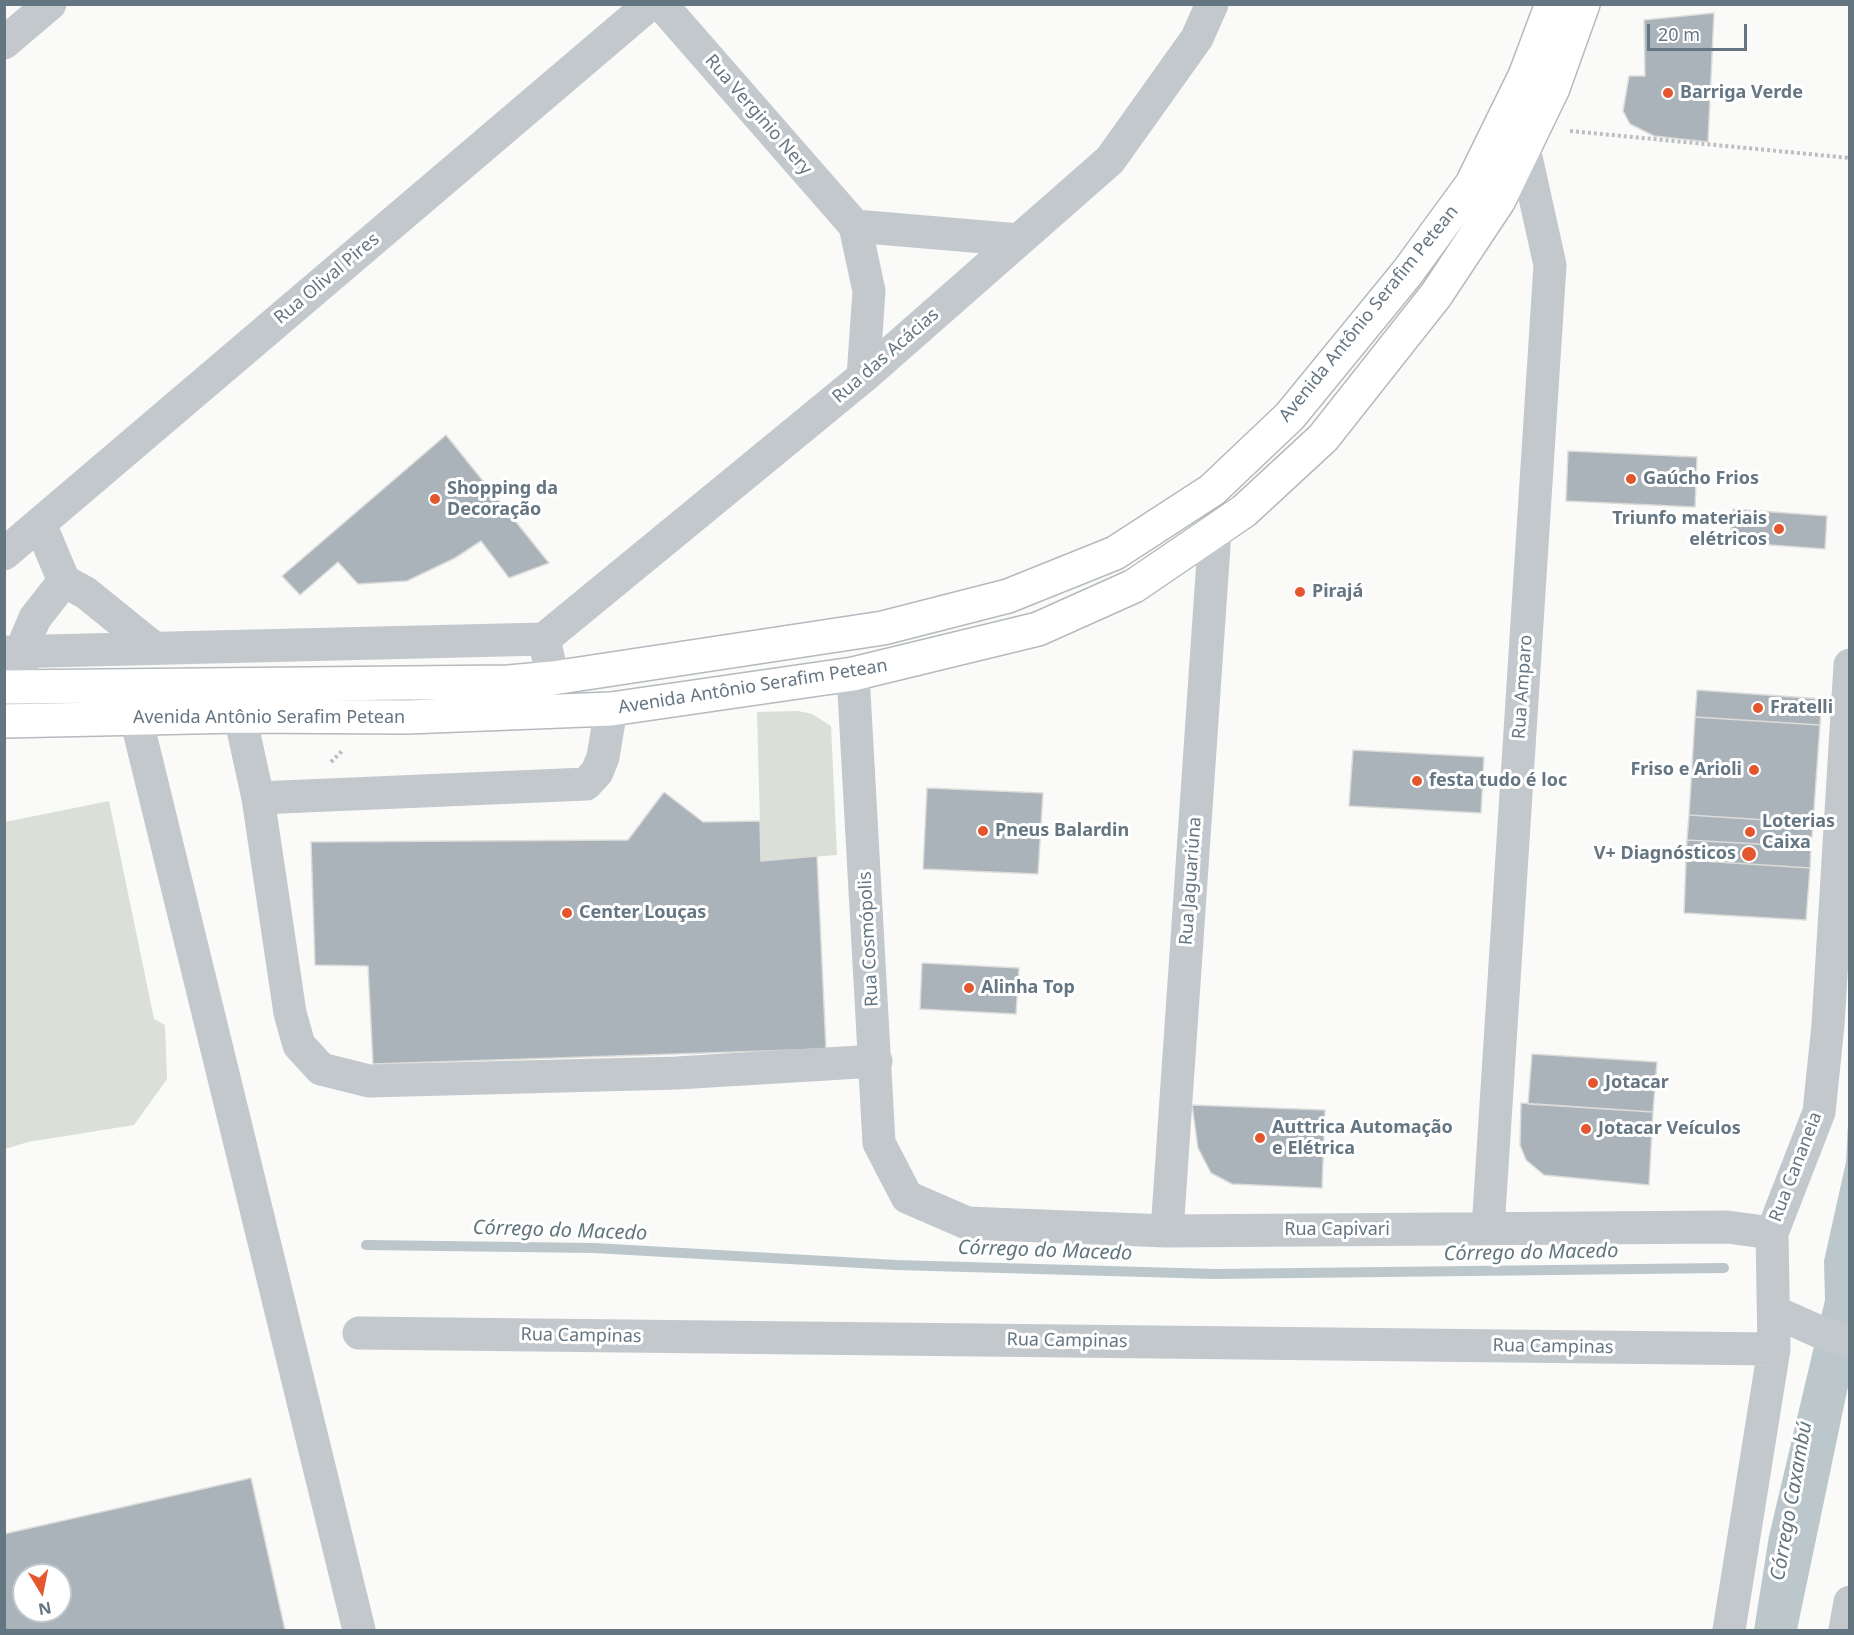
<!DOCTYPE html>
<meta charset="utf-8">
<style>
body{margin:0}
#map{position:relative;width:1854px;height:1635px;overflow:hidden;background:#fafaf8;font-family:"Noto Sans",sans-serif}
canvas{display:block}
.frame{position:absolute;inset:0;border:6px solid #657683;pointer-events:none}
.north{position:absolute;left:12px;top:1563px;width:60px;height:60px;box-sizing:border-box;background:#fff;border:2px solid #c1c8cd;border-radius:50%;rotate:170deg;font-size:16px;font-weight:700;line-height:24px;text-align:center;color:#657683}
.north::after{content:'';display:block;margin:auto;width:21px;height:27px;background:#e4572e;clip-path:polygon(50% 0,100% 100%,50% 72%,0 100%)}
.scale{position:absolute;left:1647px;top:24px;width:100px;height:27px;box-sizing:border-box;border:3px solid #657683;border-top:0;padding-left:8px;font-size:18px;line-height:21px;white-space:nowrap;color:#657683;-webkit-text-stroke:4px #fff;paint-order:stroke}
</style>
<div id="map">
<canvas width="1854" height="1635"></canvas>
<div class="frame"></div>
<div class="north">N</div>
<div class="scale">20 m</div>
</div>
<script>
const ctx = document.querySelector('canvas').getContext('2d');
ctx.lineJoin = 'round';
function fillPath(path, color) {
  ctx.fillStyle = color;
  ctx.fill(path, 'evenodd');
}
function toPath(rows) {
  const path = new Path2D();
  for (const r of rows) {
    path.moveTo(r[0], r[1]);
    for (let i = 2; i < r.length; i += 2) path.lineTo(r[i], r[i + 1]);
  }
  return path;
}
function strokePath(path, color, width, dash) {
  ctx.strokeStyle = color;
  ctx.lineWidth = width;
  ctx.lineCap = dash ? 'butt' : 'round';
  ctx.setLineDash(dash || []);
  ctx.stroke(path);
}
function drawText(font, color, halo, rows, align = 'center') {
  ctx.font = font + ' "Noto Sans",sans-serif';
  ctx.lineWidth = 6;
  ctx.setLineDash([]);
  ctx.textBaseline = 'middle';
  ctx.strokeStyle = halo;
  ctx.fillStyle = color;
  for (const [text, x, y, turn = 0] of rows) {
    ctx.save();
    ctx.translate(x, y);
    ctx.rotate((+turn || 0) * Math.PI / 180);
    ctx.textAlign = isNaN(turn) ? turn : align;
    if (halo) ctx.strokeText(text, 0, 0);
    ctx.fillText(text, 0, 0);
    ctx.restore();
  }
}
fillPath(toPath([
 [798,711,812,714,831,726,837,855,761,861,757,712],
 [109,801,154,1019,165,1025,167,1079,134,1125,28,1142,5,1149,5,822]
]), '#dadfd7');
fillPath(toPath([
 [1849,1105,1849,1382,1797,1630,1754,1630,1769,1536,1825,1300,1824,1261,1846,1162]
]), '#bbc7cb');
strokePath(toPath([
 [366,1245,594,1248,896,1265,1215,1274,1724,1268]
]), '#bbc7cb', 10);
const building = toPath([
 [1714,13,1708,142,1654,136,1630,124,1623,111,1629,76,1645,76,1644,20,1714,13],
 [446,435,549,563,509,578,481,541,455,558,407,581,358,584,338,562,300,595,282,576,446,435],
 [1568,451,1697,457,1695,507,1566,501,1568,451],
 [1733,509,1827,516,1825,549,1730,542,1733,509],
 [1697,690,1822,699,1820,725,1695,717,1697,690],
 [1695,717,1820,725,1813,823,1689,815,1695,717],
 [1353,750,1484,757,1481,813,1349,806,1353,750],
 [927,788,1043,793,1038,874,923,869,927,788],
 [664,792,703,822,760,821,761,861,817,856,826,1049,373,1064,368,966,315,965,311,842,628,840,664,792],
 [1689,815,1813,823,1811,847,1687,840,1689,815],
 [1687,840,1811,847,1810,868,1686,860,1687,840],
 [1686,860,1810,868,1806,920,1684,913,1686,860],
 [922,963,1019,968,1016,1014,920,1009,922,963],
 [1532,1054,1657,1062,1653,1112,1528,1104,1532,1054],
 [1521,1103,1653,1112,1649,1185,1544,1175,1526,1160,1520,1145,1521,1103],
 [1192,1105,1325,1110,1322,1188,1232,1184,1211,1173,1198,1148,1192,1105],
 [251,1478,285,1630,4,1630,4,1534,251,1478],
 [24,1575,60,1575,60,1611,24,1611,24,1575]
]);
fillPath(building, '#aab3b9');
strokePath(building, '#dcdcda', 1.5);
const major = toPath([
 [4,687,509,682,553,678,883,628,1008,596,1115,553,1212,490,1290,416,1407,273,1472,184,1525,76,1552,4],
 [4,721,240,716,407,717,611,709,853,674,1038,629,1134,586,1244,511,1323,438,1436,295,1499,200,1553,88,1583,4]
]);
strokePath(major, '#b5babe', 36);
strokePath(toPath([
 [1570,131,1850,158],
 [331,762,343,750]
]), '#bbbfc2', 4, [3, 3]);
strokePath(toPath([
 [661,4,855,226,869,291,863,377],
 [4,43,50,4],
 [855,226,1019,240],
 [40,524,64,581,86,593,154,648],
 [4,554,650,4],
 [4,652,544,639],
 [853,674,879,1143,907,1197,967,1223,1167,1231,1727,1227,1772,1233],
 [553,678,544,639,863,377,1110,160,1197,38,1212,4],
 [240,716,258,798,290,1013,299,1045,321,1069,369,1081,677,1073,876,1061],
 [136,718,359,1630],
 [25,721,21,687,22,652,26,639,35,618,64,581],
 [258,798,586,784,597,772,603,757,611,709],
 [1488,1229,1550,265,1524,148],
 [1167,1231,1215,531],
 [1775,1312,1822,1333,1850,1340],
 [359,1333,1774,1349],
 [1729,1630,1774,1349,1772,1233,1819,1112,1828,1025,1850,665],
 [1845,1630,1850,1602]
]), '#c3c8cc', 33);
strokePath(major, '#fff', 33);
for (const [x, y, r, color] of [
 [1668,93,6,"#e4572e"],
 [1631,479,6,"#e4572e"],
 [435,499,6,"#e4572e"],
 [1779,529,6,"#e4572e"],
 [1300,592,6,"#e4572e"],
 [1758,708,6,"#e4572e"],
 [1754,770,6,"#e4572e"],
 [1417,781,6,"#e4572e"],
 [983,831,6,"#e4572e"],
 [1750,832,6,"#e4572e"],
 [1749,854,8,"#e4572e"],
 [567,913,6,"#e4572e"],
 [969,988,6,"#e4572e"],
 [1593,1083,6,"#e4572e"],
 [1586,1129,6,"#e4572e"],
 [1260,1138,6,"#e4572e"]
]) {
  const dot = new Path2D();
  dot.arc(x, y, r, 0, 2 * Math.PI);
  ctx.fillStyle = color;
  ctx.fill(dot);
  strokePath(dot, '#fff', 2);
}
drawText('bold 18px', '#657683', '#fff', [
 ["Barriga Verde",1680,93],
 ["Gaúcho Frios",1643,479],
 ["Shopping da",447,489],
 ["Decoração",447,510],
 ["Triunfo materiais",1767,519,"right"],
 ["elétricos",1767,540,"right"],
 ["Pirajá",1312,592],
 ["Fratelli",1770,708],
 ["Friso e Arioli",1742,770,"right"],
 ["festa tudo é loc",1429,781],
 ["Loterias",1762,822],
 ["Caixa",1762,843],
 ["Pneus Balardin",995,831],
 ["V+ Diagnósticos",1736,854,"right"],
 ["Center Louças",579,913],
 ["Alinha Top",981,988],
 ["Jotacar",1605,1083],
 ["Auttrica Automação",1272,1128],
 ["e Elétrica",1272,1149],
 ["Jotacar Veículos",1598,1129]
], 'left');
drawText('18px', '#657683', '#fff', [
 ["Rua Verginio Nery",758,115,49],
 ["Rua Olival Pires",327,279,-40],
 ["Avenida Antônio Serafim Petean",1369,314,-51],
 ["Rua das Acácias",886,356,-41],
 ["Avenida Antônio Serafim Petean",753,687,-9],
 ["Rua Amparo",1523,687,-86],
 ["Avenida Antônio Serafim Petean",269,718],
 ["Rua Jaguariúna",1191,881,-86],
 ["Rua Cosmópolis",869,939,-93],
 ["Rua Cananeia",1796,1167,-69],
 ["Rua Capivari",1337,1230],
 ["Rua Campinas",581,1336,1],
 ["Rua Campinas",1067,1341,1],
 ["Rua Campinas",1553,1347,1]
]);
drawText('italic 20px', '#60757c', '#fff', [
 ["Córrego do Macedo",560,1231,2],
 ["Córrego do Macedo",1045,1251,2],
 ["Córrego do Macedo",1531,1253,-1],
 ["Córrego Caxambú",1792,1501,-80]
]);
</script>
